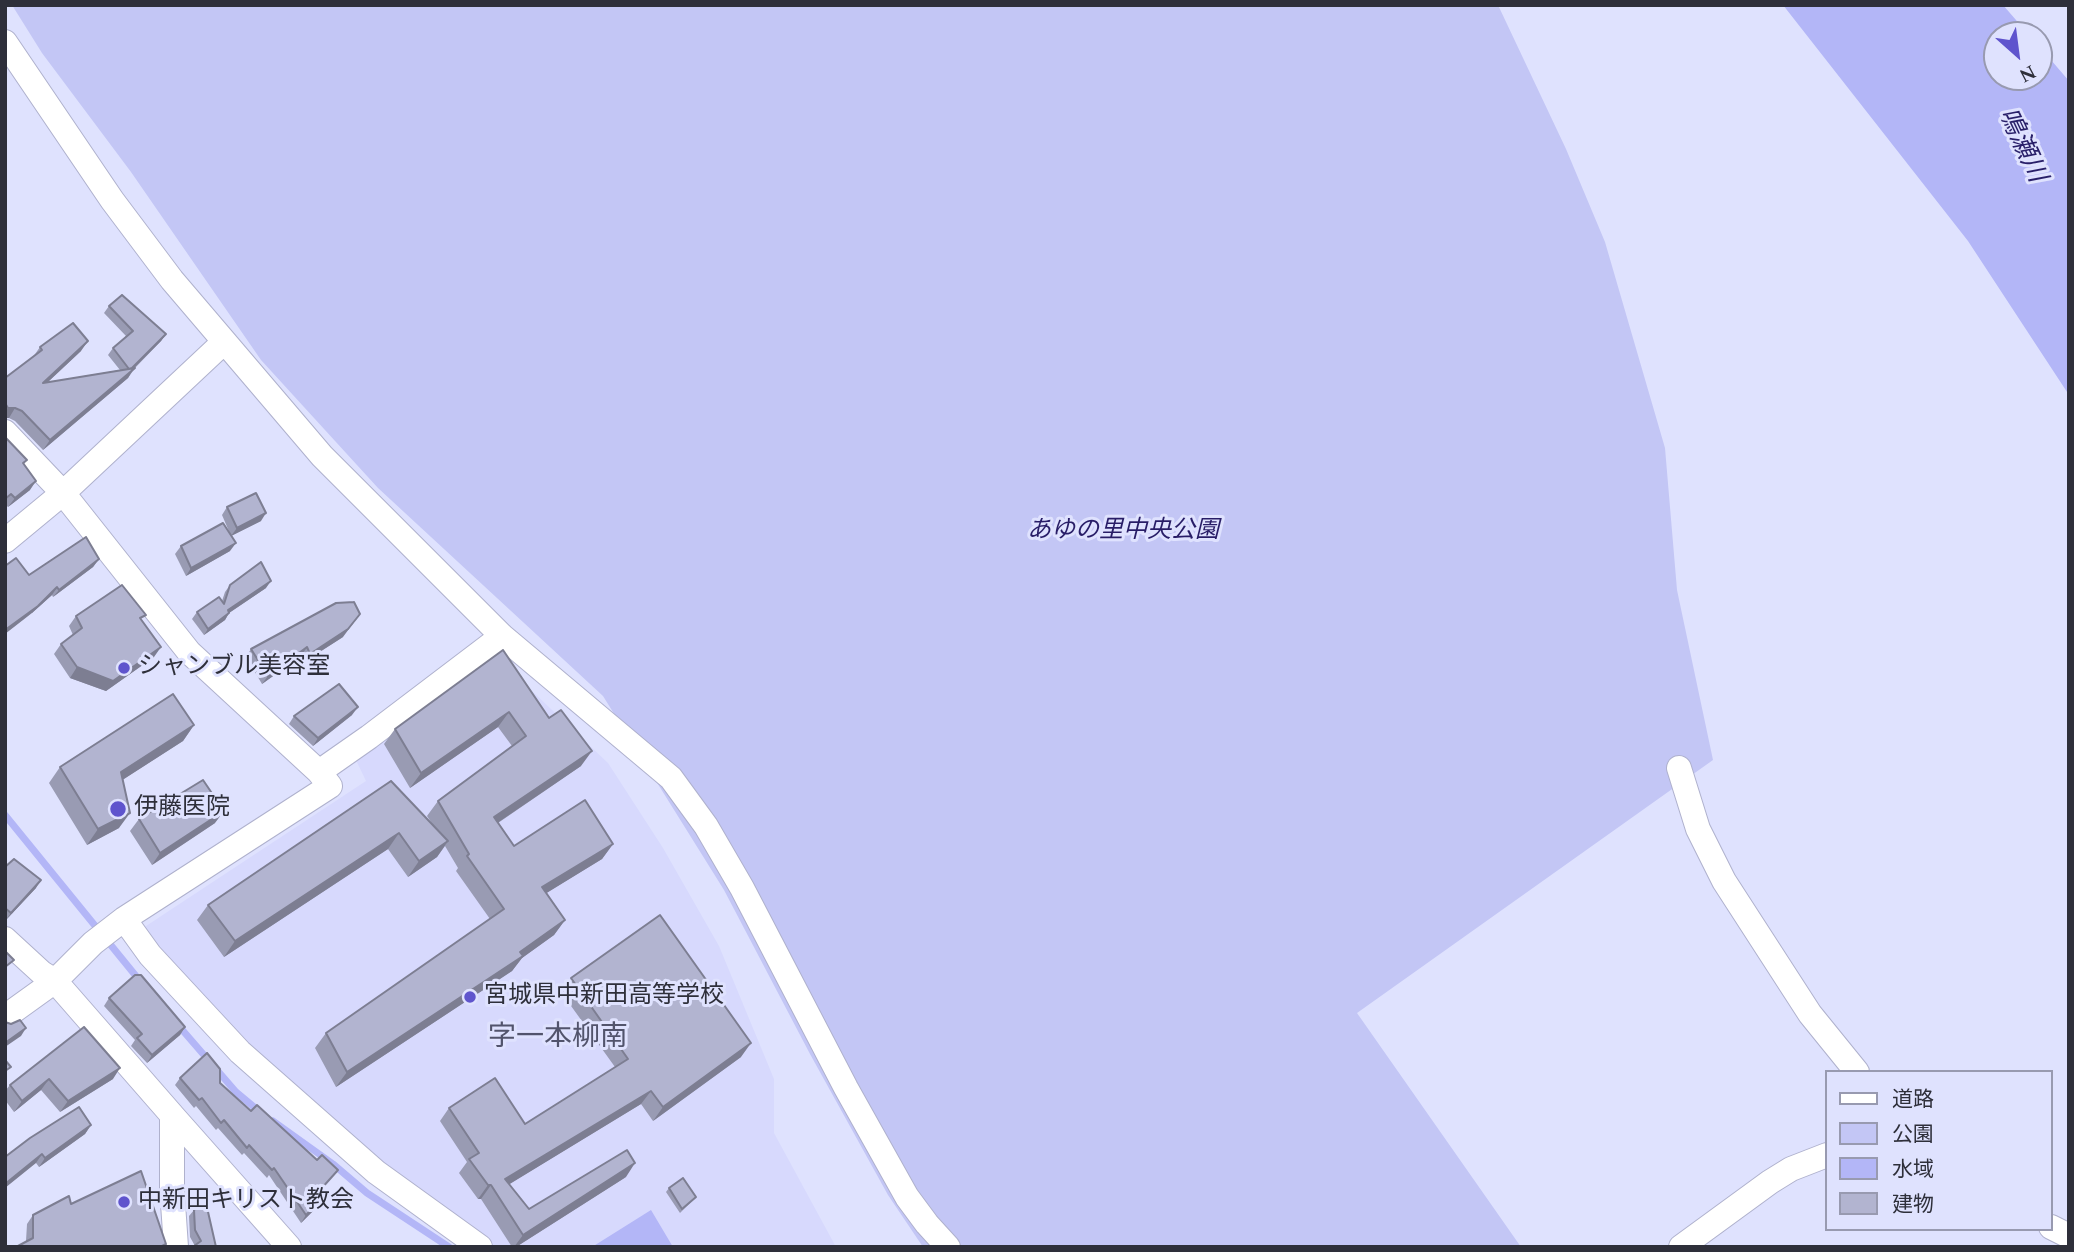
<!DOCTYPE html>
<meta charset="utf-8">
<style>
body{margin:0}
#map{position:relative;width:2074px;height:1252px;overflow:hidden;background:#dfe2fe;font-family:Spectral,"Noto Sans JP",serif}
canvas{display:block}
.frame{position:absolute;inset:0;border:7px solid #2e2f3a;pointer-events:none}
.legend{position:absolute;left:1825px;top:1070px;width:228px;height:161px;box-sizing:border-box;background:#dfe2fe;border:2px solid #989ab0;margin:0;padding:9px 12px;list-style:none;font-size:21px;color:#2e2f3a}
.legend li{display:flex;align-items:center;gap:14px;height:35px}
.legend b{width:35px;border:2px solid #989ab0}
.north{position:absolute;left:1983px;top:21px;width:70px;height:70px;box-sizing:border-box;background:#dfe2fe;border:2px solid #989ab0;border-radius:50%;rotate:152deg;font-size:19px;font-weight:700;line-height:28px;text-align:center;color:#2e2f3a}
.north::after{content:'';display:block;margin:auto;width:24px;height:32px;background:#5f54cd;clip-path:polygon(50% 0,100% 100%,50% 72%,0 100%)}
</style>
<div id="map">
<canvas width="2074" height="1252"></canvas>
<div class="frame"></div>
<ul class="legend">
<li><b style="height:9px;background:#fff"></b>道路</li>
<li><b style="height:19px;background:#c3c6f5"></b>公園</li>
<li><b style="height:19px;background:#b3b6f7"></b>水域</li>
<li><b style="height:19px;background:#b2b4d0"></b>建物</li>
</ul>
<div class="north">N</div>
</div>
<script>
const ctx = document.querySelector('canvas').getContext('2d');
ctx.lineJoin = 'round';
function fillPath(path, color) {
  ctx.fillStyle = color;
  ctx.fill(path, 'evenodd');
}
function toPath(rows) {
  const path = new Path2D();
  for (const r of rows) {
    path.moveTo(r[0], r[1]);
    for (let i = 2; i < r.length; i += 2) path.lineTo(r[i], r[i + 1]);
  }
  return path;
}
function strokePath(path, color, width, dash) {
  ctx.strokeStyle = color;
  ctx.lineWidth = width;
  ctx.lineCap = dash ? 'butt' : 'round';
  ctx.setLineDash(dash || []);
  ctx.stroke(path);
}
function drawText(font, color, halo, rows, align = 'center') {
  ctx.font = font + ' Spectral,"Noto Sans JP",serif';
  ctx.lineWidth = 6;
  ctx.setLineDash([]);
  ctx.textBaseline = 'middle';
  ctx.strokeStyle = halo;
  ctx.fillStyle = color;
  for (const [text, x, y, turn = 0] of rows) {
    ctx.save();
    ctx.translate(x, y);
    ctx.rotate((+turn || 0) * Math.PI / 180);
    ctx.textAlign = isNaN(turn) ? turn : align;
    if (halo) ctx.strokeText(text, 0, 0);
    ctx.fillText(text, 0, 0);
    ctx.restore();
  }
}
fillPath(toPath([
 [494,655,608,763,663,848,719,946,774,1079,774,1133,836,1247,492,1247,377,1162,244,1044,157,949,143,928,366,781,354,756]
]), '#d7d9fd');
fillPath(toPath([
 [12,5,1498,5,1566,149,1605,242,1665,448,1677,590,1713,760,1357,1013,1521,1247,923,1247,888,1195,810,1054,724,890,603,696,378,488,261,360,131,172,42,53]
]), '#c3c6f5');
fillPath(toPath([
 [1783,5,2003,5,2029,35,1997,35,1997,77,2039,77,2039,46,2069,81,2069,395,1968,241],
 [651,1210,673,1247,592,1247]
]), '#b3b6f7');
strokePath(toPath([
 [5,815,140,981],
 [178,1025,236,1092,260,1112],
 [273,1121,333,1164,367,1193,449,1247]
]), '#b3b6f7', 7);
const minor = toPath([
 [5,42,112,200,172,280,322,456,502,636,671,778,706,826,742,888,846,1088,907,1197,927,1224,948,1247],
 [5,432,63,493,189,652,319,772,330,786,124,919,93,943,55,981,5,1017],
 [5,541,63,493,224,342],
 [1679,768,1698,829,1724,881,1810,1014,1857,1072],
 [319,772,369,737,502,636],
 [124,919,150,955,240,1052,376,1172,480,1247],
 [5,939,42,973,55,981,172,1115,172,1189,176,1247],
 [172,1115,289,1247],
 [2051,1227,2069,1236],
 [1681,1247,1770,1182,1791,1169,1827,1155]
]);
strokePath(minor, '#afb1cd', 26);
strokePath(minor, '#fff', 24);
fillPath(toPath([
 [109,306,166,334,161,341,135,368,128,378,43,450,15,421,9,418,5,418,5,378,33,357,40,347,81,351,48,382,120,370,108,355,113,348,126,336,104,313],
 [5,437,27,460,24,464,30,490,8,507,5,504],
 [227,507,261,521,231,536,222,515],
 [181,546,230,551,186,576,175,554],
 [99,559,93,567,53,597,52,595,32,613,29,575],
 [230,585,266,588,229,613,225,620,204,635,192,619,197,612,222,601,225,592],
 [76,616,142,620,154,657,106,691,70,678,54,654,61,644,73,635,69,626],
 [343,637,304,662,301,656,262,684,246,657,251,649],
 [503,650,581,766,498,823,514,846,613,844,602,859,546,893,565,920,554,935,522,958,512,971,336,1087,315,1048,326,1033,490,919,456,871,458,868,445,846,437,857,408,877,388,849,224,957,197,920,208,905,391,781,433,825,427,816,438,801,512,746,498,727,410,788,384,744,395,729],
 [352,715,313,746,289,724,294,716],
 [194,725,183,741,122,780,119,828,87,845,49,783,60,767],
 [139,819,215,823,152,865,130,831],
 [5,867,36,888,5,921],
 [571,978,741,1057,653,1121,641,1104,509,1184,529,1209,626,1177,516,1247,512,1247,481,1199,478,1199,459,1173,467,1162,440,1121,449,1108,525,1124,615,1067,561,992],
 [109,998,185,1027,180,1035,147,1063,131,1046,135,1040,104,1006],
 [84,1027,113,1079,60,1112,41,1090,14,1112,5,1100,5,1091,10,1085],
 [180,1078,220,1083,251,1111,317,1160,338,1170,320,1191,320,1201,315,1209,301,1223,269,1175,267,1178,244,1153,242,1155,218,1128,216,1130,196,1106,194,1108,175,1085],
 [91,1125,85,1134,39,1167,36,1163,5,1157],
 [669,1188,696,1197,680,1213,666,1192],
 [71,1204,166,1244,164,1247,16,1247,26,1241,27,1224,33,1215],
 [194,1210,216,1247,194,1247,195,1246,190,1237,189,1216]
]), '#999bb3');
fillPath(toPath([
 [166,334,161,341,134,368,128,378,43,450,50,440,128,373],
 [88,341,81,351,36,393,43,383],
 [8,408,15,408,9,418,5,418,5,412],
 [36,481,30,490,8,507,15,498],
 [266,513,261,521,231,536,237,528],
 [236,543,230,551,186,576,191,568],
 [99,559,93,567,53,597,59,590],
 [271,581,266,588,229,613,225,620,204,635,208,629,228,610],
 [57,587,52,595,32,613,5,634,5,630],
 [360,614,343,637,304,662,310,654],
 [161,647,154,657,106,691,70,678,77,667],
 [307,647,301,656,262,684,268,676],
 [358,707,352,715,313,746,318,738],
 [509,712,498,727,410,788,421,773],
 [194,725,183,741,110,788,121,772],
 [592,751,581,766,484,832,494,817],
 [224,811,215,823,152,865,160,853],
 [130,813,119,828,87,845,98,829],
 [399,833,388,849,224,957,235,941],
 [448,841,437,857,408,877,419,861],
 [613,844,602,859,532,902,542,887],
 [41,880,36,888,5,921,11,913],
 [565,920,554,935,522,958,512,971,336,1087,347,1072],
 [185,1027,180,1035,147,1063,152,1055],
 [26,1028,21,1036,5,1047,5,1043],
 [751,1043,741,1057,653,1121,663,1107],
 [120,1068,113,1079,60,1112,68,1101],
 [49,1079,41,1090,14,1112,22,1101],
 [651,1091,641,1104,495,1193,505,1179],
 [91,1125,85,1134,39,1167,45,1158],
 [42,1154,36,1163,5,1188,5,1184],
 [635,1163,626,1177,516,1247,514,1247,523,1235],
 [488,1185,491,1185,481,1199,478,1199],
 [320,1201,315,1209,301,1223,306,1215]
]), '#7d7e92');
const building = toPath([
 [122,295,166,334,132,368,129,369,113,348,133,331,109,306,122,295],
 [73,323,88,341,43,383,135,368,50,440,22,411,15,408,8,408,5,403,5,378,42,350,40,347,73,323],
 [5,437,27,460,23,463,36,481,15,498,11,494,5,499,5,437],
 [256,493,266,513,237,528,227,507,256,493],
 [223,523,236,543,191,568,181,546,223,523],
 [86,537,99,559,59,590,57,587,38,606,5,630,5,566,16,558,29,575,86,537],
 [261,562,271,581,228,610,229,613,208,629,197,612,219,597,224,604,230,585,261,562],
 [122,585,146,615,140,618,161,647,113,681,77,667,61,644,82,628,76,616,122,585],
 [354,602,360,614,348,629,310,654,307,647,268,676,251,649,336,603,354,602],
 [503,650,549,718,561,710,592,751,494,817,514,846,585,800,613,844,542,887,565,920,520,952,523,956,347,1072,326,1033,504,909,467,856,469,854,438,801,526,736,509,712,421,773,395,729,503,650],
 [339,684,358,707,318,738,294,716,339,684],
 [173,694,194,725,121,772,130,813,98,829,60,767,173,694],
 [203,780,224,811,160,853,139,819,203,780],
 [391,781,448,841,419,861,399,833,235,941,208,905,391,781],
 [14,859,41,880,11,913,5,908,5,867,14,859],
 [660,915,751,1043,663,1107,651,1091,505,1179,529,1209,627,1150,635,1163,523,1235,491,1185,488,1185,469,1159,479,1153,449,1108,495,1078,525,1124,628,1059,571,978,660,915],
 [5,951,14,960,5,967,5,951],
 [135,975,141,975,185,1027,152,1055,137,1038,142,1034,109,998,135,975],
 [20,1020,26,1028,5,1043,5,1022,11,1024,20,1020],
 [84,1027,120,1068,68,1101,49,1079,22,1101,10,1085,84,1027],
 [207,1053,220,1069,220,1083,251,1111,257,1105,317,1160,322,1155,338,1170,321,1189,320,1201,306,1215,274,1168,272,1170,249,1145,247,1148,224,1120,221,1123,202,1098,199,1100,180,1078,207,1053],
 [5,1060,11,1067,5,1071,5,1060],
 [79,1107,91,1125,45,1158,42,1154,5,1184,5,1157,30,1138,79,1107],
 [141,1171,166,1244,160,1247,16,1247,33,1238,33,1215,69,1196,71,1204,141,1171],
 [683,1178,696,1197,682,1209,669,1188,683,1178],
 [206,1203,216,1247,195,1247,194,1246,201,1241,195,1230,194,1210,206,1203]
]);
fillPath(building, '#b2b4d0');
strokePath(building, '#7d7e92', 2);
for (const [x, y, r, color] of [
 [124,668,7,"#5f54cd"],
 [118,809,9,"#5f54cd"],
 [470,997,7,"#5f54cd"],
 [124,1202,7,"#5f54cd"]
]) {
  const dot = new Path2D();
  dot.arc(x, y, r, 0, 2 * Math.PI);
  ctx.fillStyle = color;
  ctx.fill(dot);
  strokePath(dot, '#dfe2fe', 2.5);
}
drawText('italic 24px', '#281d67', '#dfe2fe', [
 ["あゆの里中央公園",1123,532]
]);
drawText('24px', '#2e2f3a', '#dfe2fe', [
 ["シャンブル美容室",138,668],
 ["伊藤医院",134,809],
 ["宮城県中新田高等学校",484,997],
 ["中新田キリスト教会",138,1202]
], 'left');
drawText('italic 26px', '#281f69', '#dfe2fe', [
 ["鳴瀬川",2020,146,65]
]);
drawText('28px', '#52546c', '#dfe2fe', [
 ["字一本柳南",558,1040]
]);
</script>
